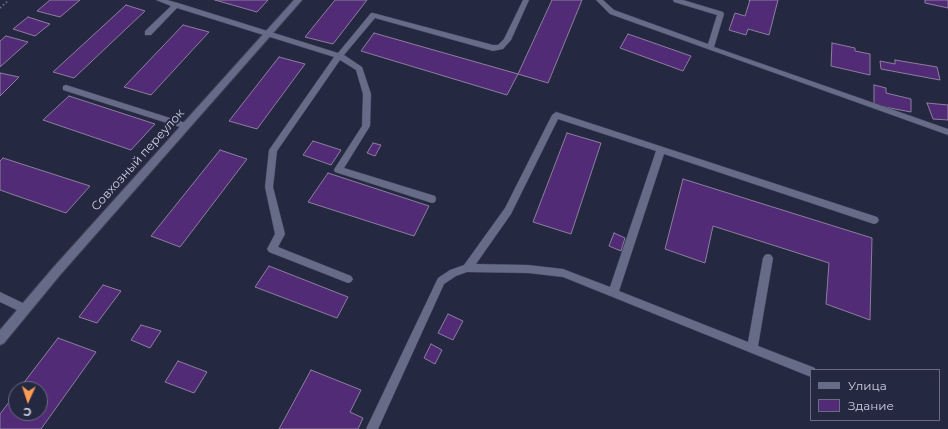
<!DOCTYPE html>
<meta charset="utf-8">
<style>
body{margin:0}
#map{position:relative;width:948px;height:429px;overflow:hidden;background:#252841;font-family:Montserrat,sans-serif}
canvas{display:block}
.legend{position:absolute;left:810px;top:369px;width:130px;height:52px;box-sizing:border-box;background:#252841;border:1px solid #686b81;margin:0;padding:5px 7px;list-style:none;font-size:12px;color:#cdd0e1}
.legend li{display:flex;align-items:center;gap:8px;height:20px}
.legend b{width:20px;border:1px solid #686b81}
.north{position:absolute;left:8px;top:381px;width:40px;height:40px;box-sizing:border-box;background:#252841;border:1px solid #686b81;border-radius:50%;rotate:183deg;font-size:11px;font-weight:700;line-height:16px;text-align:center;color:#cdd0e1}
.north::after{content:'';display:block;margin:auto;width:14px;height:18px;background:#fc9d53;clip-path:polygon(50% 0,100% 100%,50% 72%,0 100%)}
</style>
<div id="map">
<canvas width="948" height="429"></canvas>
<ul class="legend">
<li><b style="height:5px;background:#666b88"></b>Улица</li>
<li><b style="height:11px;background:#522b77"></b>Здание</li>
</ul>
<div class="north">С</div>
</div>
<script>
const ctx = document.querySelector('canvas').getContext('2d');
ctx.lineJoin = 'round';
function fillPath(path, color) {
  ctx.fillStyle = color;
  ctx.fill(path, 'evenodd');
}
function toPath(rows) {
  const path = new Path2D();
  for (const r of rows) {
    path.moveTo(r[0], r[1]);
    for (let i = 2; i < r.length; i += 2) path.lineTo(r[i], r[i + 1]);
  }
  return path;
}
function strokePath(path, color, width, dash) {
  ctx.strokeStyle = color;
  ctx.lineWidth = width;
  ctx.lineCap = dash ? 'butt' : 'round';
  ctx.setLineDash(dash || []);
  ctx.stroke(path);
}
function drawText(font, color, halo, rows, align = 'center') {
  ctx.font = font + ' Montserrat,sans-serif';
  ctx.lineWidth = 4;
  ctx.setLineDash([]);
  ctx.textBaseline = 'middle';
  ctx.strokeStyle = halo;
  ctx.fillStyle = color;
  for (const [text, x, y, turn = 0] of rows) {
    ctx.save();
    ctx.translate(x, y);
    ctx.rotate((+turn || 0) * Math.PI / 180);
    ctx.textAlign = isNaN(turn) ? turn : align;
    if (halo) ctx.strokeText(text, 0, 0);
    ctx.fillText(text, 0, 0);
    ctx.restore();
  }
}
const building = toPath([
 [50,0,80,0,60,17,37,11,50,0],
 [215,0,268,0,257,12,215,0],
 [335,0,367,0,333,44,305,37,335,0],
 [552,0,582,0,548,83,518,74,552,0],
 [749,0,778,0,769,35,748,29,746,35,729,30,735,13,745,16,750,0,749,0],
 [925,0,948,0,948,8,925,3,925,0],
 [126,5,145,11,74,78,53,72,126,5],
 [28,17,50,24,35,36,13,29,28,17],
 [183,25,209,32,151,95,124,87,183,25],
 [374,33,518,74,507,95,361,51,374,33],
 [628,34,691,56,683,71,620,48,628,34],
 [6,36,28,42,0,67,0,41,6,36],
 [832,43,855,48,855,51,870,54,870,75,831,66,832,43],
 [279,57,305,64,257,129,229,121,279,57],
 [895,60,937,67,940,80,881,69,880,61,895,64,895,60],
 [0,73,19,77,0,96,0,73],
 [874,85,886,88,886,93,911,99,911,112,874,105,874,85],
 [69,96,155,124,131,150,43,120,69,96],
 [927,103,948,105,948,120,933,119,927,103],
 [567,133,601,143,571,234,533,222,567,133],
 [313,141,341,150,331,165,303,155,313,141],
 [373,143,381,145,375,156,367,153,373,143],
 [220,150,247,159,180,247,151,236,220,150],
 [3,158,90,186,66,213,0,190,0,161,3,158],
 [328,173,429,206,414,236,308,202,328,173],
 [683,179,872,238,870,320,826,304,829,263,713,226,705,263,665,249,683,179],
 [614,233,625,238,621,251,609,246,614,233],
 [269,266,348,297,337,318,255,287,269,266],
 [103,285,121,291,97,323,79,317,103,285],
 [448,314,463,321,453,340,438,333,448,314],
 [141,325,161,331,150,348,131,340,141,325],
 [58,338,96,352,41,429,0,429,0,414,16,393,16,413,40,413,40,389,19,389,58,338],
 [431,344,442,350,435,364,424,358,431,344],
 [178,361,207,372,194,393,165,382,178,361],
 [311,370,361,390,350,412,363,418,358,429,279,429,311,370]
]);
fillPath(building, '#522b77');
strokePath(building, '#8c7f9d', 1);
const service = toPath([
 [156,0,167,0,178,3,338,53,371,13,373,13,493,45,498,45,504,39,523,0,529,0,511,40,503,49,493,51,375,18,344,55,362,67,371,94,370,126,344,168,435,196,436,199,435,202,432,203,335,172,334,170,335,168,362,126,363,94,356,70,340,60,277,151,273,187,285,234,278,247,351,276,353,279,351,282,348,283,269,252,267,249,275,234,265,187,269,150,334,57,177,8,151,35,145,35,145,31,171,6,156,0],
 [596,0,603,0,614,10,708,44,717,15,674,2,673,0,683,0,723,12,724,14,714,47,948,129,948,135,610,14,596,0],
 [66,85,189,124,190,126,186,129,63,90,63,86,66,85],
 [556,112,877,217,879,220,877,223,874,224,664,154,619,291,748,342,763,258,765,255,768,254,771,255,773,258,758,346,815,368,815,370,811,370,811,377,563,277,528,273,467,272,456,276,444,284,378,429,366,429,438,278,450,270,464,265,505,208,552,115,556,112],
 [558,119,656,151,610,287,563,269,528,265,476,264,511,214,558,119],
 [0,292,29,306,30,309,29,312,25,314,0,302,0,292]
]);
const minor = toPath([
 [294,0,302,0,60,275,4,343,0,345,0,330,52,269,294,0]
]);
strokePath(service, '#404257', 1);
strokePath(minor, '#404257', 2);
strokePath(toPath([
 [0,8,9,0]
]), '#696c81', 2, [1.5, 2.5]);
fillPath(service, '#666b88');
fillPath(minor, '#666b88');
drawText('12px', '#cdd0e1', '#252841', [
 ["Совхозный переулок",138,160,-48]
]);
</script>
